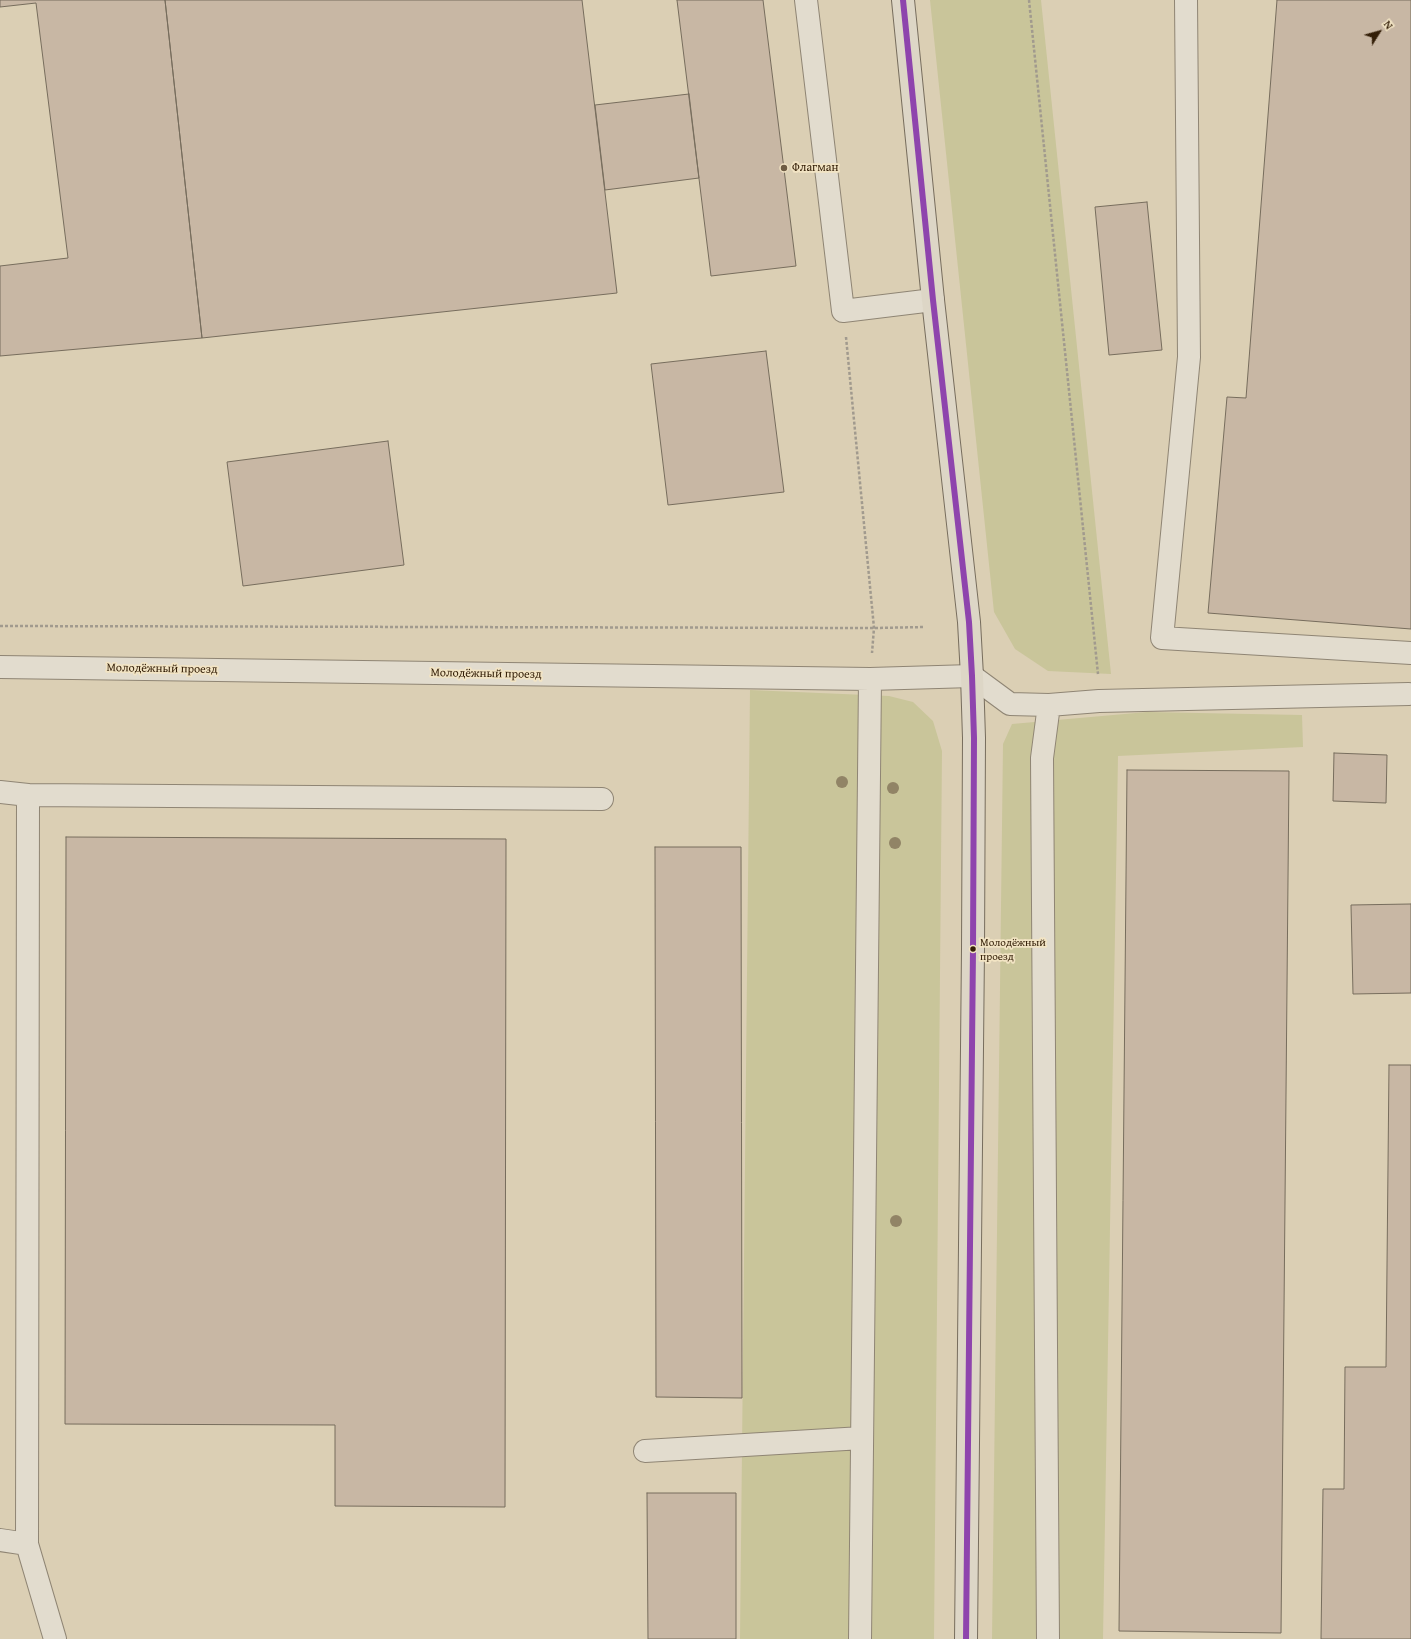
<!DOCTYPE html>
<meta charset="utf-8">
<style>
body{margin:0}
#map{position:relative;width:1411px;height:1639px;overflow:hidden;background:#dbcfb4;font-family:"Gentium Book Plus",serif}
canvas{display:block}
.north{position:absolute;left:1359px;top:12px;width:40px;height:40px;-webkit-text-stroke:3px #f2e4c4;paint-order:stroke;rotate:53deg;font-size:11px;font-weight:700;line-height:16px;text-align:center;color:#331e07}
.north::after{content:'';display:block;margin:auto;width:14px;height:18px;background:#331e07;clip-path:polygon(50% 0,100% 100%,50% 72%,0 100%)}
</style>
<div id="map">
<canvas width="1411" height="1639"></canvas>
<div class="north">N</div>
</div>
<script>
const ctx = document.querySelector('canvas').getContext('2d');
ctx.lineJoin = 'round';
function fillPath(path, color) {
  ctx.fillStyle = color;
  ctx.fill(path, 'evenodd');
}
function toPath(rows) {
  const path = new Path2D();
  for (const r of rows) {
    path.moveTo(r[0], r[1]);
    for (let i = 2; i < r.length; i += 2) path.lineTo(r[i], r[i + 1]);
  }
  return path;
}
function strokePath(path, color, width, dash) {
  ctx.strokeStyle = color;
  ctx.lineWidth = width;
  ctx.lineCap = dash ? 'butt' : 'round';
  ctx.setLineDash(dash || []);
  ctx.stroke(path);
}
function drawText(font, color, halo, rows, align = 'center') {
  ctx.font = font + ' "Gentium Book Plus",serif';
  ctx.lineWidth = 3.5;
  ctx.setLineDash([]);
  ctx.textBaseline = 'middle';
  ctx.strokeStyle = halo;
  ctx.fillStyle = color;
  for (const [text, x, y, turn = 0] of rows) {
    ctx.save();
    ctx.translate(x, y);
    ctx.rotate((+turn || 0) * Math.PI / 180);
    ctx.textAlign = isNaN(turn) ? turn : align;
    if (halo) ctx.strokeText(text, 0, 0);
    ctx.fillText(text, 0, 0);
    ctx.restore();
  }
}
fillPath(toPath([
 [930,0,1041,0,1111,674,1048,671,1015,649,994,612],
 [750,690,889,696,913,702,933,721,942,751,934,1639,740,1639],
 [1147,712,1302,715,1303,747,1118,756,1103,1639,992,1639,1003,744,1012,724]
]), '#c9c59a');
const building = toPath([
 [0,0,165,0,202,338,0,356,0,266,68,258,36,3,0,7,0,0],
 [165,0,582,0,617,293,202,338,165,0],
 [677,0,763,0,796,266,711,276,677,0],
 [1277,0,1411,0,1411,629,1208,613,1227,397,1246,398,1277,0],
 [689,94,699,178,605,190,595,105,689,94],
 [1147,202,1162,350,1109,355,1095,207,1147,202],
 [766,351,784,492,668,505,651,364,766,351],
 [388,441,404,565,243,586,227,462,388,441],
 [1334,753,1387,755,1386,803,1333,801,1334,753],
 [1127,770,1289,771,1281,1633,1119,1631,1127,770],
 [66,837,506,839,505,1507,335,1506,335,1425,65,1424,66,837],
 [655,847,741,847,742,1398,656,1397,655,847],
 [1411,904,1411,993,1353,994,1351,905,1411,904],
 [1389,1065,1411,1065,1411,1639,1321,1639,1323,1489,1344,1489,1345,1367,1386,1367,1389,1065],
 [647,1493,736,1493,736,1639,648,1639,647,1493]
]);
fillPath(building, '#c8b7a4');
strokePath(building, '#776d5d', 1);
const minor = toPath([
 [806,0,843,311,933,300],
 [1186,0,1189,357,1162,638,1411,653],
 [0,667,870,679,972,676,1010,704,1049,705,1099,701,1409,694],
 [0,792,28,795],
 [645,1451,862,1438],
 [0,1540,27,1544,55,1639],
 [27,1544,28,795,602,799],
 [860,1639,870,679],
 [1048,1639,1042,758,1049,705]
]);
const major = toPath([
 [903,0,933,300,969,622,972,676,974,738,973,949,966,1639]
]);
strokePath(minor, '#8f8574', 24);
strokePath(major, '#776d5d', 24);
strokePath(toPath([
 [1029,0,1098,674],
 [846,337,874,628,872,653],
 [0,626,874,628,925,627]
]), '#a19a8e', 2.5, [3, 2]);
strokePath(minor, '#e2dcce', 22);
strokePath(major, '#ddd6c6', 22);
strokePath(toPath([
 [903,0,933,300,969,622,972,676,974,738,973,949,966,1639]
]), '#8e44ad', 6);
ctx.fillStyle = '#918466';
for (const [x, y] of [
 [842,782],
 [893,788],
 [895,843],
 [896,1221]
]) {
  ctx.beginPath();
  ctx.arc(x, y, 6, 0, 2 * Math.PI);
  ctx.fill();
}
for (const [x, y, r, color] of [
 [784,168,4,"#6e5c44"],
 [973,949,3.5,"#331e07"]
]) {
  const dot = new Path2D();
  dot.arc(x, y, r, 0, 2 * Math.PI);
  ctx.fillStyle = color;
  ctx.fill(dot);
  strokePath(dot, '#f2e4c4', 1.5);
}
drawText('11px', '#331e07', '#f2e4c4', [
 ["Молодёжный",980,943],
 ["проезд",980,957]
], 'left');
drawText('12px', '#331e07', '#f2e4c4', [
 ["Флагман",792,168]
], 'left');
drawText('12px', '#331e07', '#f2e4c4', [
 ["Молодёжный проезд",162,669,1],
 ["Молодёжный проезд",486,674,1]
]);
</script>
